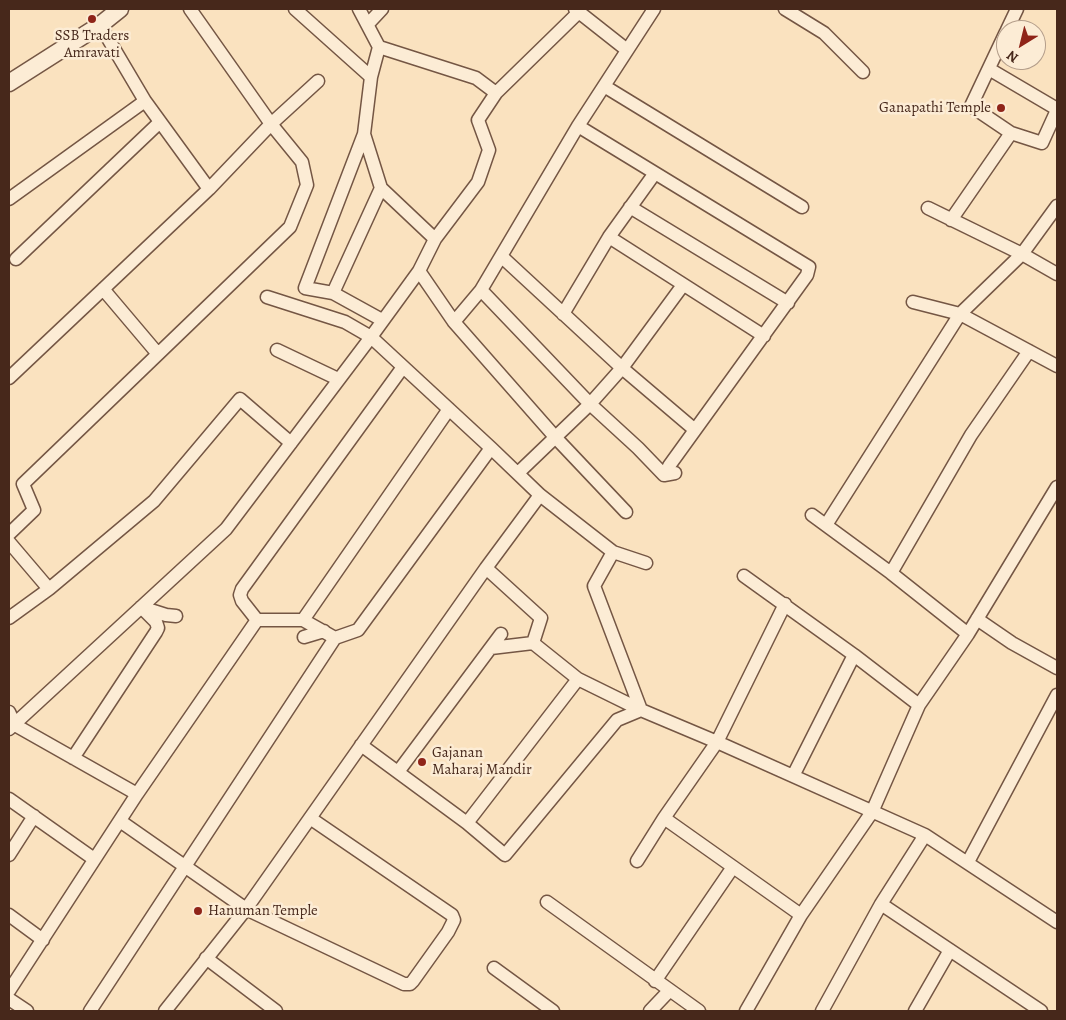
<!DOCTYPE html>
<style>
body{margin:0}
#map{position:relative;width:1066px;height:1020px;overflow:hidden;background:#fae2bf;font-family:Alegreya,serif}
canvas{display:block}
.frame{position:absolute;inset:0;border:10px solid #47281b;pointer-events:none}
.north{position:absolute;left:996px;top:20px;width:50px;height:50px;box-sizing:border-box;background:#fcecd5;border:1px solid #b49e8b;border-radius:50%;rotate:216deg;font-size:14px;font-weight:700;line-height:20px;text-align:center;color:#47281b}
.north::after{content:'';display:block;margin:auto;width:18px;height:22px;background:#8f2418;clip-path:polygon(50% 0,100% 100%,50% 72%,0 100%)}
</style>
<div id="map">
<canvas width="1066" height="1020"></canvas>
<div class="frame"></div>
<div class="north">N</div>
</div>
<script>
const ctx = document.querySelector('canvas').getContext('2d');
ctx.lineJoin = 'round';
function toPath(rows) {
  const path = new Path2D();
  for (const r of rows) {
    path.moveTo(r[0], r[1]);
    for (let i = 2; i < r.length; i += 2) path.lineTo(r[i], r[i + 1]);
  }
  return path;
}
function strokePath(path, color, width, dash) {
  ctx.strokeStyle = color;
  ctx.lineWidth = width;
  ctx.lineCap = dash ? 'butt' : 'round';
  ctx.setLineDash(dash || []);
  ctx.stroke(path);
}
function drawText(font, color, halo, rows, align = 'center') {
  ctx.font = font + ' Alegreya,serif';
  ctx.lineWidth = 5;
  ctx.setLineDash([]);
  ctx.textBaseline = 'middle';
  ctx.strokeStyle = halo;
  ctx.fillStyle = color;
  for (const [text, x, y, turn = 0] of rows) {
    ctx.save();
    ctx.translate(x, y);
    ctx.rotate((+turn || 0) * Math.PI / 180);
    ctx.textAlign = isNaN(turn) ? turn : align;
    if (halo) ctx.strokeText(text, 0, 0);
    ctx.fillText(text, 0, 0);
    ctx.restore();
  }
}
const minor = toPath([
 [295,9,371,77],
 [359,9,379,47,371,77,364,134,381,188,435,239],
 [575,9,627,50],
 [785,9,824,33,863,72],
 [368,24,382,9],
 [100,25,145,101,209,189],
 [1007,30,1017,9],
 [379,47,476,78,496,93],
 [989,69,1057,109],
 [604,86,802,207],
 [578,126,809,267,807,275,669,466],
 [1011,133,1042,143,1057,110],
 [364,134,305,288,333,293,382,320],
 [9,199,145,101],
 [630,207,788,303],
 [928,208,1022,254,1057,274],
 [951,220,1011,133,971,106,1006,32],
 [609,237,764,336],
 [501,256,622,368,695,430],
 [16,259,160,122],
 [419,271,454,322,556,438,626,512],
 [103,289,158,354],
 [481,290,590,404,638,448,664,475,675,473],
 [333,293,381,188],
 [267,297,345,322,371,337,491,448,540,495,613,552,646,563],
 [913,302,960,314,1057,366],
 [563,314,609,237,655,173],
 [454,322,481,290,578,126,654,9],
 [277,350,338,379],
 [9,378,209,189,271,124,318,81],
 [518,473,590,404,622,368,683,285],
 [812,515,891,573,968,634],
 [826,525,960,314,1022,254,1057,206],
 [9,534,34,510,23,484,290,227,307,185,302,162,271,124,190,9],
 [9,542,49,589],
 [486,568,541,618,533,643],
 [891,573,971,435,1029,351],
 [744,576,854,655,919,705],
 [144,608,166,615,176,616],
 [9,618,49,589,154,501,240,399,291,443],
 [977,619,1012,643,1057,668],
 [257,620,242,601,240,595,242,589,403,367],
 [303,620,449,409],
 [304,637,324,631],
 [491,648,533,643,578,679],
 [9,712,15,725,137,794],
 [9,729,226,529,371,337,419,271,435,239,478,182,489,150,478,120,496,93,579,12],
 [361,745,467,823,505,855,617,720,641,710,594,586,613,552],
 [73,758,156,632,158,628,156,622,141,607],
 [398,772,501,634],
 [793,776,854,655],
 [9,799,94,859],
 [664,818,801,915],
 [120,821,246,909,404,984,410,984,413,981,448,932,454,920,452,915,310,818],
 [467,823,578,679,641,710,717,742,925,835,1057,922],
 [9,855,34,816],
 [637,861,664,818,717,742,785,604],
 [968,862,1057,695],
 [547,902,699,1011],
 [881,904,1041,1011],
 [9,915,43,940],
 [206,958,276,1011],
 [494,968,553,1011],
 [655,981,733,867],
 [9,991,137,794,257,620,303,620,335,638],
 [9,999,27,1011],
 [90,1011,335,638,358,630,491,448],
 [165,1011,246,909,486,568,540,495],
 [650,1011,669,991],
 [746,1011,801,915,872,812,919,705,968,634,1057,487],
 [822,1011,881,904,925,835],
 [915,1011,950,950]
]);
const tertiary = toPath([
 [9,83,100,25,120,9]
]);
strokePath(minor, '#745644', 15);
strokePath(tertiary, '#745644', 19);
strokePath(minor, '#fcecd5', 12);
strokePath(tertiary, '#fcecd5', 16);
for (const [x, y, r, color] of [
 [92,19,5,"#8f2418"],
 [1001,108,5,"#8f2418"],
 [422,762,5,"#8f2418"],
 [198,911,5,"#8f2418"]
]) {
  const dot = new Path2D();
  dot.arc(x, y, r, 0, 2 * Math.PI);
  ctx.fillStyle = color;
  ctx.fill(dot);
  strokePath(dot, '#fcecd5', 2);
}
drawText('15px', '#47281b', '#fcecd5', [
 ["SSB Traders",92,36,"center"],
 ["Amravati",92,53,"center"],
 ["Ganapathi Temple",991,108,"right"],
 ["Gajanan",432,753],
 ["Maharaj Mandir",432,770],
 ["Hanuman Temple",208,911]
], 'left');
</script>
